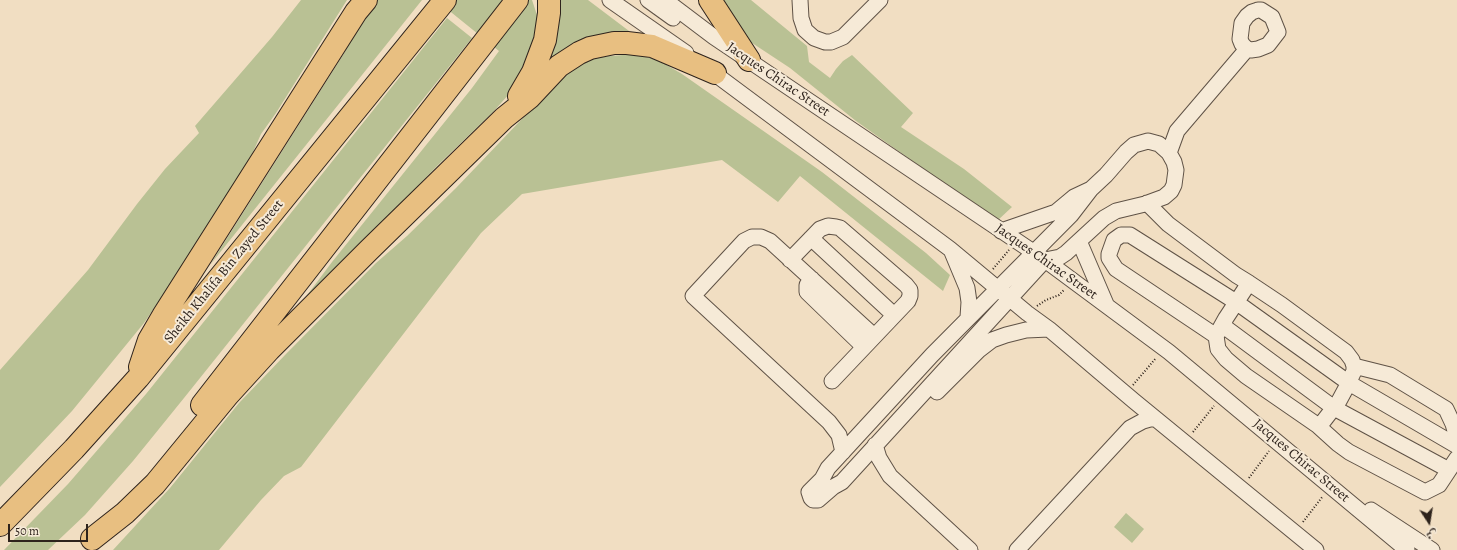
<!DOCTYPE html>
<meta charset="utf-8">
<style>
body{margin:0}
#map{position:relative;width:1457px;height:550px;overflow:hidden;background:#f1dec2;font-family:Alegreya,Amiri,serif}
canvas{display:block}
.north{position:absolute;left:1409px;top:502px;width:40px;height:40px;-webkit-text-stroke:3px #f6ead7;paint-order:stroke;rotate:168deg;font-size:11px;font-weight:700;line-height:16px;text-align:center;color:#2e231c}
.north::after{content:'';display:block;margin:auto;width:14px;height:18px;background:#2e231c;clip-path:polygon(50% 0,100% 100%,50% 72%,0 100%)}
.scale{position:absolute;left:8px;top:524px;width:80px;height:18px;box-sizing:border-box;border:2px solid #2e231c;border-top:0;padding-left:5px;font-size:12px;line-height:14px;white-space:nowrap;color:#2e231c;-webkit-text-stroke:3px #f6ead7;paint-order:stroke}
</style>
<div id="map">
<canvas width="1457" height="550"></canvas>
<div class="north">ش</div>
<div class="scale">50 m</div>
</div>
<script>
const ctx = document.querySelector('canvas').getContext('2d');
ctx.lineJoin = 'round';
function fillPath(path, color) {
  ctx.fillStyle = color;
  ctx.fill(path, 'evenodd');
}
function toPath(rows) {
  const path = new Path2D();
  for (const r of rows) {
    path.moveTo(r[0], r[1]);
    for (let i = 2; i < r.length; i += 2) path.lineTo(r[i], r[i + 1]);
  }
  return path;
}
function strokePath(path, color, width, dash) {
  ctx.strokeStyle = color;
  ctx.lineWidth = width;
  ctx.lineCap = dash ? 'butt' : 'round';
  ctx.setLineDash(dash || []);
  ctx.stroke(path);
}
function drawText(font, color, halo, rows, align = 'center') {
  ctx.font = font + ' Alegreya,serif';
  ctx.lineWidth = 4;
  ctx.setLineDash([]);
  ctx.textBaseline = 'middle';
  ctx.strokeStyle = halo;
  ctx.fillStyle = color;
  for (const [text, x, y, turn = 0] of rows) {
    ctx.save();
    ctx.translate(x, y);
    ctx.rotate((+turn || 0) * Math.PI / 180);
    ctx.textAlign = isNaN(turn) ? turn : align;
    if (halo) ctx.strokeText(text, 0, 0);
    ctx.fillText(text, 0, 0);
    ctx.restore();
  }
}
fillPath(toPath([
 [301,0,347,0,276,113,261,134,253,152,238,178,167,289,144,323,72,411,0,487,0,370,88,270,137,204,165,169,199,133,195,126,272,37],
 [373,0,422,0,210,265,343,55],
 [436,0,532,0,538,18,532,48,522,73,510,93,493,112,438,165,287,322,332,262,472,88,499,51],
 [552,0,588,0,637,37,644,47,543,65],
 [710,0,751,0,807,46,809,62,830,78,836,69,843,61,852,55,913,113,901,127,964,169,1012,207,997,221,856,121,790,68,740,35],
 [447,18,472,38,184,398,133,461,85,515,48,550,4,550,68,484,146,394],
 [635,54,658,60,682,74,822,172,926,253,950,275,943,291,800,176,778,202,722,160,522,194,481,233,301,467,284,476,261,500,219,550,113,550,170,488,239,403,285,355,376,263,407,236,456,188,564,75,580,64,599,57],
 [1126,513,1144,529,1132,543,1114,527]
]), '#b9c194');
const minor = toPath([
 [610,0,686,53],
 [648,0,673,18],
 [665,0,714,37,1045,260,1169,352,1407,550],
 [800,0,801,18,805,30,814,38,825,42,831,42,843,37,880,0],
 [1258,10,1261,10,1272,17,1278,32,1268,45,1258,49,1251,50,1247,49,1242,44,1240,39,1242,23,1247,16,1252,12,1258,10],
 [707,68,950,249,1027,313,1049,329,1134,401,1316,550],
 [1169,153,1177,131,1247,49],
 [1147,203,1168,224,1236,275,1249,283,1282,305,1346,352,1352,360,1354,366,1354,371,1346,388,1339,401,1322,423,1317,425,1246,376,1226,359,1218,349,1216,336,1226,318,1249,283],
 [1001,231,1056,212,1074,197,1091,189,1106,175,1126,152,1134,145,1148,141,1159,144,1169,153,1174,162,1176,170,1174,185,1171,191,1164,197,1145,204,1116,211,1104,218,1079,241,1106,304],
 [811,238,894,315],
 [1079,241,1066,253,1060,257,1045,260,842,482,833,487,818,500,813,500,811,498,809,492,822,479,828,468,932,355,1071,215,1091,189],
 [952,252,967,288,969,302,968,317],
 [790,260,820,229,828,226,836,227,840,228,906,285,910,290,910,296,908,301,832,381],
 [812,279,807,285,807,292,864,347],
 [1222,325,1334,408,1449,470],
 [1216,336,1116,269,1109,258,1109,254,1114,240,1121,235,1130,235,1236,302,1349,383,1457,446],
 [1354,366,1390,375,1446,409,1453,424,1457,438],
 [937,392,979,350,992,340,1006,335,1026,330,1049,329],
 [1317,425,1338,444,1349,452,1425,492,1439,485,1457,458],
 [875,445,879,458,890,476,970,550],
 [843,452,839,435,829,422,693,296,744,241,752,237,761,237,770,241,874,336],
 [1371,510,1432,550],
 [1017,550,1130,428,1143,421,1150,419,1156,419]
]);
const highway = toPath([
 [710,0,749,60],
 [519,96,533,72,545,40,549,13,549,0],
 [140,367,149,340,163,316,356,12,366,0],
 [202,405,517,0],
 [0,525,74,449,138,378,445,0],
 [92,539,125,513,155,484,228,395,269,350,369,250,504,118,529,98,559,66,579,53,590,48,614,43,627,43,652,46,715,73]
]);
strokePath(minor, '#5f5246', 17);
strokePath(highway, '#2e231c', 24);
strokePath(toPath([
 [993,269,1009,250],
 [1037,306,1046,300,1059,295,1064,290],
 [1133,385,1156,358],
 [1193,432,1214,406],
 [1249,478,1269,451],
 [1303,522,1323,496]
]), '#2e231c', 2, [1, 2]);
strokePath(minor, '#f6ead7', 15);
strokePath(highway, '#e8bf81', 22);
drawText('14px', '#2e231c', '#f6ead7', [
 ["Jacques Chirac Street",778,80,34],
 ["Jacques Chirac Street",1046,262,35],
 ["Sheikh Khalifa Bin Zayed Street",224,272,-51],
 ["Jacques Chirac Street",1301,461,40]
]);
</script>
